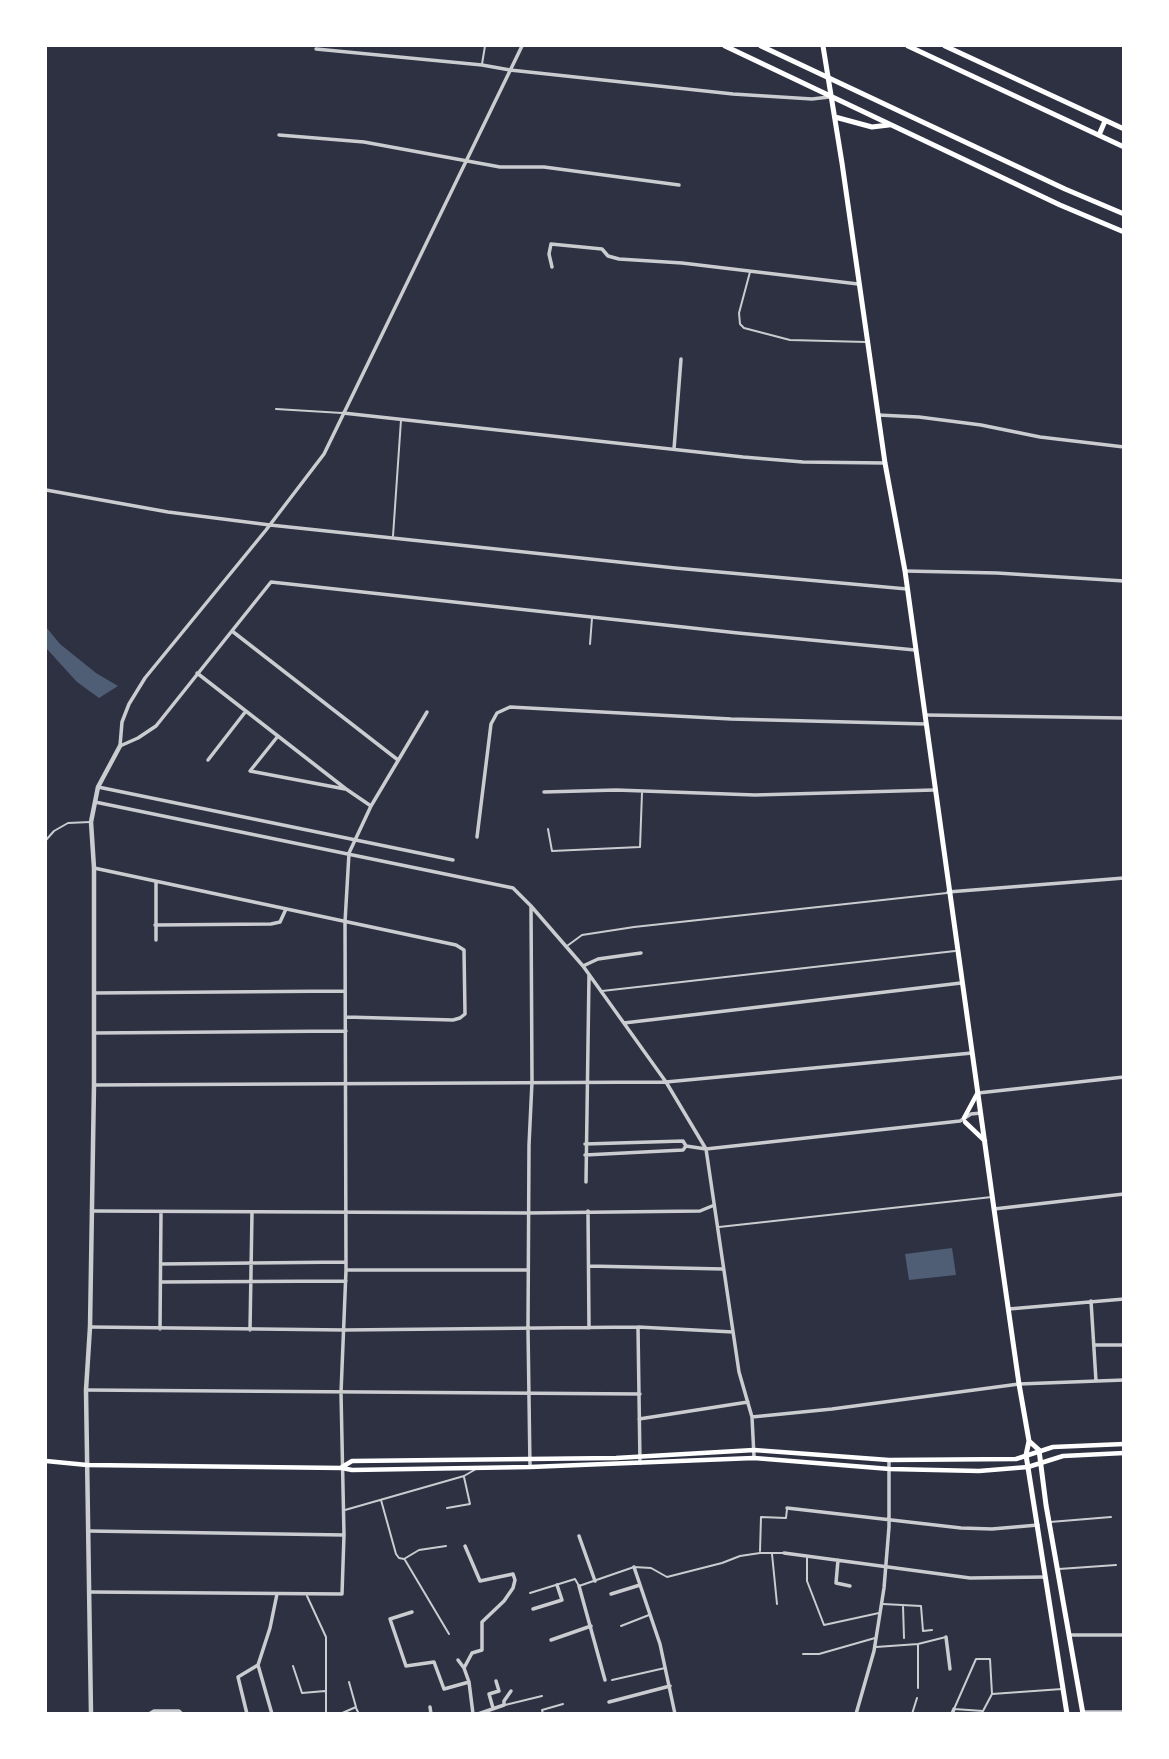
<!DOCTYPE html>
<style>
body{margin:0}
#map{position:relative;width:1169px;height:1759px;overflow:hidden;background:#2d3142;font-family:"Noto Sans",sans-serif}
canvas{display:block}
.frame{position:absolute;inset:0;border:47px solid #fff;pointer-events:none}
</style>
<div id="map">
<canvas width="1169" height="1759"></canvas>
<div class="frame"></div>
</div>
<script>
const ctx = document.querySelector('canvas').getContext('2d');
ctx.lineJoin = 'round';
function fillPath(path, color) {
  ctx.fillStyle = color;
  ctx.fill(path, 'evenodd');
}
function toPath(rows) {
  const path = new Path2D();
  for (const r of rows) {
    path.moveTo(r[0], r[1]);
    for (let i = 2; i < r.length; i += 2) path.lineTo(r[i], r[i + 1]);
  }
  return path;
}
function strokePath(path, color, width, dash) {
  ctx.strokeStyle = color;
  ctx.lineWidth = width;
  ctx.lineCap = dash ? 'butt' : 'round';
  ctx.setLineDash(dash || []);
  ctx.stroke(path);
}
fillPath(toPath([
 [46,627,60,644,96,673,118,686,99,698,77,682,46,648],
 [952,1248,956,1275,909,1280,905,1254]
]), '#4f5d75');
strokePath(toPath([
 [482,64,485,46],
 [750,272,739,313,740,324,744,328,790,340,866,342],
 [276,409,342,413],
 [393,536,401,420],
 [590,644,592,618],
 [548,829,552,851,640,847,642,793],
 [46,840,54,831,68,823,90,822],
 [567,946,582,935,634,927,947,893],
 [602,991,955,951],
 [719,1227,992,1197],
 [381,1500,396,1554,399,1558,404,1559,419,1550,446,1546],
 [447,1508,470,1504,464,1477],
 [345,1510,464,1476,476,1469],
 [1050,1522,1111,1517],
 [760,1551,761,1517,786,1518,787,1509],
 [772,1554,777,1604],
 [807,1558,807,1581,824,1625,879,1613],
 [405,1560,449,1634],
 [1059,1569,1116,1565],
 [530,1593,575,1579,579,1586,634,1567,651,1568,667,1577,722,1563,740,1556,760,1553,783,1553],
 [307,1596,326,1637,326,1714],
 [883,1604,921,1606,923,1631,932,1630],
 [903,1606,904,1638],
 [621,1626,649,1615],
 [876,1647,918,1644,946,1637],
 [803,1654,819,1654,875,1638],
 [293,1666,302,1693,325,1691],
 [612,1680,665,1668],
 [918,1688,918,1645],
 [992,1694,990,1659,976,1659,954,1709,983,1711,992,1694,1062,1689],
 [505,1705,542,1696],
 [356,1708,359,1714],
 [340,1714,356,1707,349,1682],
 [543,1714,542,1710,563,1704],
 [912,1714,917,1698]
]), '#caccd0', 2);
strokePath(toPath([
 [522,46,324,454,266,530,145,678,129,704,122,722,120,746,138,738,156,726,271,582,738,633,915,650],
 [316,49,482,65,510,70,733,94,812,99,829,97],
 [279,135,364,142,500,167,544,167,679,185],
 [552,267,549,254,551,244,602,249,608,256,619,259,682,263,858,284],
 [343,413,743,457,803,462,884,463],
 [878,415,919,417,981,425,1040,437,1124,447],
 [674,449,681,359],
 [46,490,168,512,270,525,675,568,907,589],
 [905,571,997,573,1124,581],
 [232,631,398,760],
 [197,673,346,789,371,806],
 [926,715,1124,718],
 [278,736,250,771,345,789],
 [208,760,246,711],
 [98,787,453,860],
 [544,792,616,790,755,795,934,790],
 [95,802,513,888,531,906,583,966,666,1082,706,1149,739,1372,752,1417,754,1457],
 [477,837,491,724,497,713,510,707,731,719,926,724],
 [94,868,456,945,464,950,465,1014,460,1018,453,1020,346,1017],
 [156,882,156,940],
 [948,892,1124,878],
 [155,925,271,924,280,922,286,909],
 [583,966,598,959,641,953],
 [94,993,345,991],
 [624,1023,961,983],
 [94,1033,346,1031],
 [94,1085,666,1082,972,1053],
 [978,1093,1124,1077],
 [585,1144,683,1141,686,1146,706,1149,960,1121,971,1114,981,1113],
 [585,1155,683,1150,686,1146],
 [586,1182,589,975],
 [994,1209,1124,1194],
 [93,1211,528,1213,700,1211,712,1206],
 [588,1211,589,1328],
 [161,1264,346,1262],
 [589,1266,723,1269],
 [346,1270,528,1270],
 [161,1282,346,1281],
 [1091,1301,1096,1381],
 [1009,1309,1124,1299],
 [90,1327,345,1330,638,1327,733,1332],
 [638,1327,640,1463],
 [160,1329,161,1212],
 [250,1330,252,1213],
 [1094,1345,1124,1345],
 [86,1390,640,1394],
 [752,1417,832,1409,1019,1384,1124,1380],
 [639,1419,748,1402],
 [530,1467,528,1329,529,1145,532,1082,531,906],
 [787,1508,961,1528,992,1529,1038,1525],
 [89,1531,344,1535],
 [579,1536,595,1581],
 [465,1546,480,1581,513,1574,515,1580,513,1588,504,1601,482,1622,482,1650,472,1653,464,1668,469,1682,473,1714],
 [784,1553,970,1578,1045,1577],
 [838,1560,836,1583,850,1586],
 [634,1567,660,1644,675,1714],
 [579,1586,605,1680],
 [91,1592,342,1594,344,1535,341,1393,346,1270,345,922,349,853,371,806,427,712],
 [611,1594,640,1585],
 [533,1609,562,1600,557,1585],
 [412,1612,390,1619,406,1666,434,1662,444,1689,469,1682],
 [1070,1635,1124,1635],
 [946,1637,950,1669],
 [551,1640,591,1626],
 [458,1660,464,1668],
 [258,1665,272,1714],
 [609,1702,670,1686],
 [430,1707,431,1714],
 [493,1708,489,1694,499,1691,496,1681],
 [1083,1712,1124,1712],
 [149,1714,154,1711,179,1711,182,1714],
 [247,1714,238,1677,258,1665,270,1628,277,1594],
 [478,1714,504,1705,504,1701,511,1691],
 [856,1714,874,1651,884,1588,889,1527,889,1460],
 [952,1714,954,1709]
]), '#caccd0', 3.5);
strokePath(toPath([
 [91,1714,86,1390,90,1327,94,1085,94,868,91,822,98,787,120,746]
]), '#caccd0', 4.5);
strokePath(toPath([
 [964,1118,977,1094],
 [965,1122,985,1141],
 [46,1461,87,1465,342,1468,352,1470,530,1467,754,1458,890,1469,979,1471,1028,1467,1063,1456,1124,1453],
 [342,1467,352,1461,616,1458,754,1450,889,1460,1016,1459,1053,1447,1124,1444]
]), '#fff', 4.5);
strokePath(toPath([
 [725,46,1060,205,1124,232],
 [823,46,842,163,885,463,905,571,994,1209,1019,1384,1029,1441,1026,1455,1067,1714],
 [945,46,1124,129],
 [835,117,872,127,889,125],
 [1099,135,1105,121],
 [1029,1441,1039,1450,1046,1505,1083,1714]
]), '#fff', 5);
strokePath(toPath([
 [761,46,1065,189,1124,214],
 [908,46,1124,147]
]), '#fff', 5);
</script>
